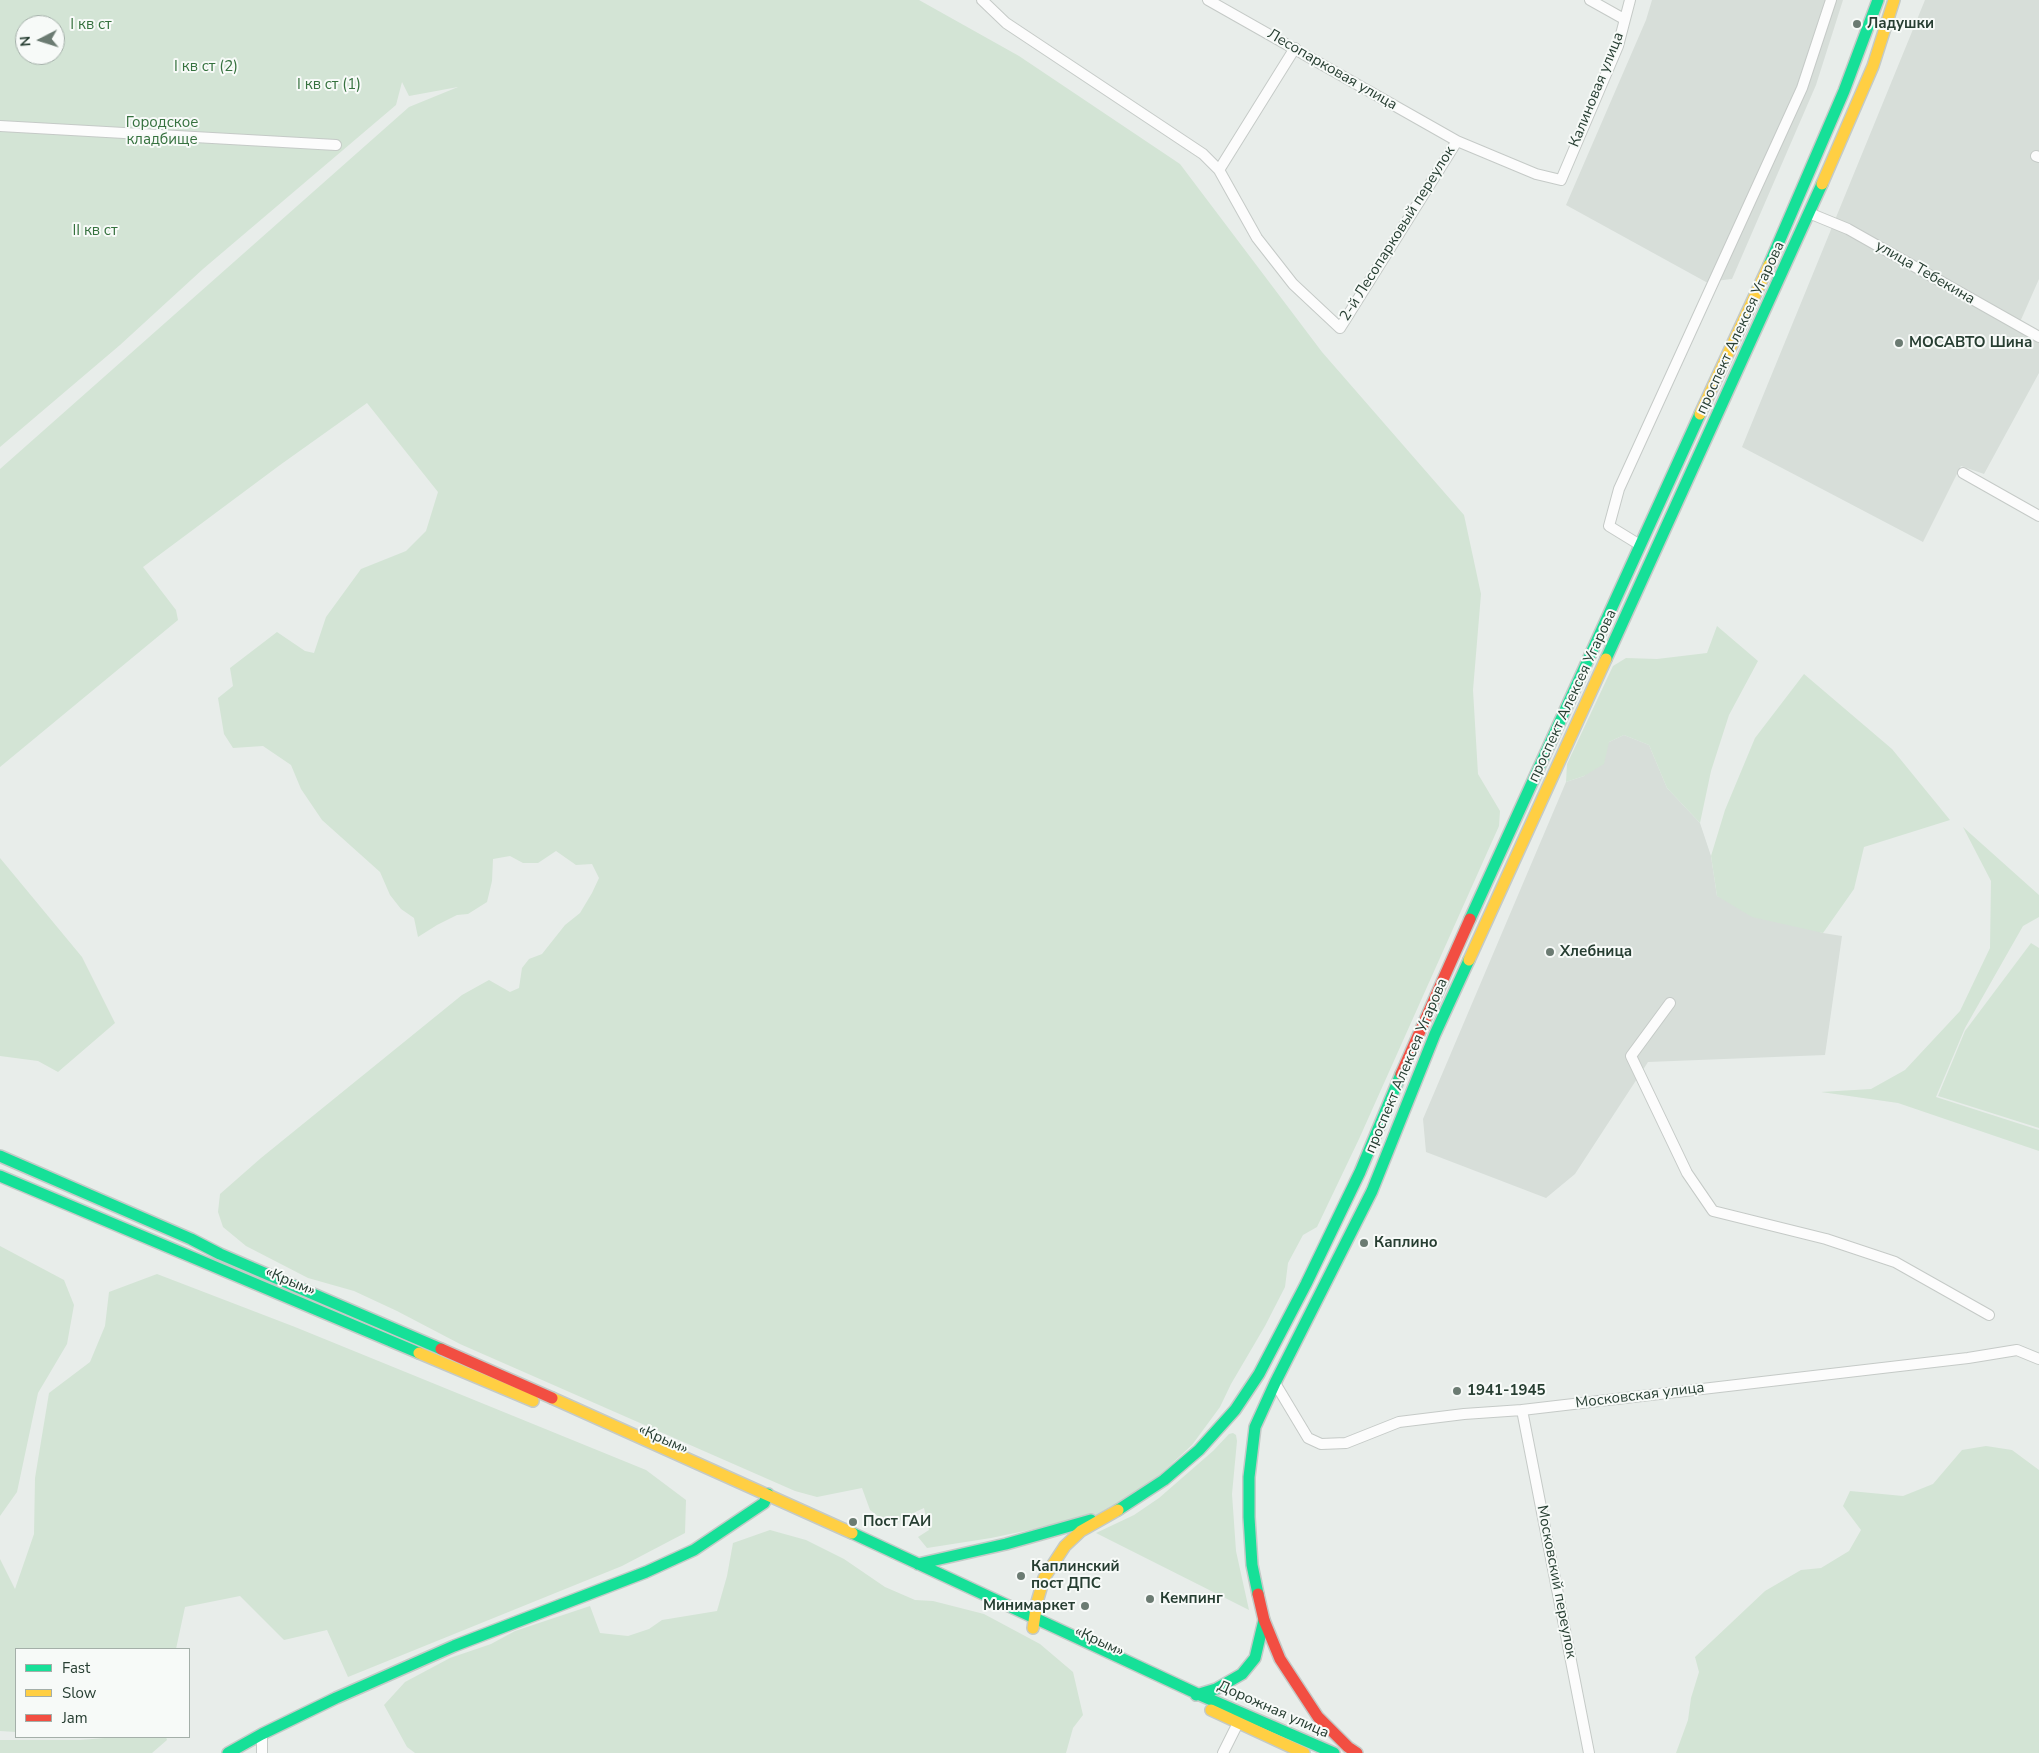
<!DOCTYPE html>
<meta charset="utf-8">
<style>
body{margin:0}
#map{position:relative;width:2039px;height:1753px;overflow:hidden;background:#e8edea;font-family:"Nunito Sans",sans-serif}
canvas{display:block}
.legend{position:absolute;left:15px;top:1648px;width:175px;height:90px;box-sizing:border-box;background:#f7faf8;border:1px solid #a4afa9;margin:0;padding:6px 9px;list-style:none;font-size:15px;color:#273e32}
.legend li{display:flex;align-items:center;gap:10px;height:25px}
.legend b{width:25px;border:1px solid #a4afa9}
.north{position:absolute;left:15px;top:15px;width:50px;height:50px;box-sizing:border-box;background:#f7faf8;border:1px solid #a4afa9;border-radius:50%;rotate:265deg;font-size:14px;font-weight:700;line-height:20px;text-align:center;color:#273e32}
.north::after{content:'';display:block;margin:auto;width:18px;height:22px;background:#6b7b72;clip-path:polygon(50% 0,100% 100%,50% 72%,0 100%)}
</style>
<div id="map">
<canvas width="2039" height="1753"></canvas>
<ul class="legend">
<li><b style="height:6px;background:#16e098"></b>Fast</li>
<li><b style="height:6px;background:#ffcf43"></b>Slow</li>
<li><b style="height:6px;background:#f24e42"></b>Jam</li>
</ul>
<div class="north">N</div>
</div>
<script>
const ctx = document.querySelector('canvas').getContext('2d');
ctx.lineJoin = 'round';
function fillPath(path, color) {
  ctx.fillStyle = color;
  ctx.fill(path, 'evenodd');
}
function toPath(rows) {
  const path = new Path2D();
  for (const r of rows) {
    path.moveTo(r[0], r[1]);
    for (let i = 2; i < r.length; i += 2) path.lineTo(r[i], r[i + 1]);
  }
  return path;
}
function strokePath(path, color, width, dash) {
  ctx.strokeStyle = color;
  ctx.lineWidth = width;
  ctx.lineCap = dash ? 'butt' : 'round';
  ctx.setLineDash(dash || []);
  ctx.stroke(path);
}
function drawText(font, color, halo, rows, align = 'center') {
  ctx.font = font + ' "Nunito Sans",sans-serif';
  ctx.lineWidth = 4;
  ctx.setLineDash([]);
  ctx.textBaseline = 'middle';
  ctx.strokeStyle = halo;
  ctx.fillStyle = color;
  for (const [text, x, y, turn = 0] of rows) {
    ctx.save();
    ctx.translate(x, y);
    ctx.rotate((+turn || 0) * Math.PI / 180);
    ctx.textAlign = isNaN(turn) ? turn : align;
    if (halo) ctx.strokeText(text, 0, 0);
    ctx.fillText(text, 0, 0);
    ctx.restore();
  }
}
fillPath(toPath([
 [1652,0,1843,0,1816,85,1732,279,1706,282,1566,205,1646,20],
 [1925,0,2039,0,2039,279,2020,322,2039,342,2039,373,1984,474,1961,466,1923,542,1742,447],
 [1624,735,1649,745,1667,788,1700,823,1711,856,1717,896,1823,933,1842,936,1825,1055,1648,1062,1575,1174,1546,1198,1426,1152,1423,1119,1566,782,1584,776,1609,742]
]), '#d7ded9');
fillPath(toPath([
 [0,0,919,0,1019,56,1180,164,1322,352,1464,515,1481,594,1473,690,1478,774,1500,811,1499,826,1359,1139,1317,1227,1303,1235,1288,1263,1285,1287,1265,1326,1231,1384,1220,1407,1192,1445,1149,1485,1092,1517,991,1538,927,1548,918,1537,929,1530,924,1508,905,1517,892,1527,870,1510,862,1488,817,1497,795,1491,460,1344,397,1311,354,1291,308,1278,246,1246,223,1227,218,1212,220,1194,261,1158,462,995,489,980,510,992,519,988,522,968,529,959,542,954,565,925,580,913,592,893,599,878,592,864,576,865,556,851,538,863,523,863,510,856,493,859,492,881,487,902,468,914,457,915,437,925,418,937,414,918,401,909,390,895,380,872,322,820,301,789,291,765,263,746,233,748,224,734,218,698,233,686,230,668,277,632,305,651,314,653,326,617,361,569,406,551,426,531,438,492,367,403,280,465,143,567,176,610,178,620,0,767,0,469,409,107,458,87,409,96,402,82,396,105,203,269,120,345,0,447],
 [25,25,55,25,55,55,25,55],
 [1717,626,1758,661,1729,715,1711,771,1700,823,1667,788,1649,745,1624,735,1609,742,1604,764,1584,776,1566,782,1567,764,1613,666,1626,658,1657,659,1707,653],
 [1804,674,1892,749,1950,820,1864,847,1854,889,1823,933,1752,917,1717,896,1711,856,1725,810,1755,738],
 [1963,827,2039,895,2039,917,2023,926,1965,1028,1936,1097,2039,1130,2039,1151,1898,1103,1821,1092,1871,1089,1905,1070,1960,1011,1990,948,1991,881],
 [0,858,82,957,115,1023,58,1072,38,1061,0,1056],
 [2031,943,2039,948,2039,1128,1938,1096,1965,1031],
 [0,1246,64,1280,74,1305,67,1344,38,1393,17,1492,0,1516],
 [157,1274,295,1327,646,1470,686,1500,685,1533,622,1566,348,1677,327,1630,284,1640,240,1596,185,1607,176,1649,16,1649,16,1732,0,1731,0,1559,15,1589,34,1534,35,1478,49,1393,90,1362,105,1326,109,1292],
 [1233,1433,1236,1435,1237,1441,1232,1494,1236,1551,1249,1610,1096,1533,1134,1515,1159,1498,1213,1451,1229,1434],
 [1986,1446,2012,1450,2039,1470,2039,1753,1676,1753,1688,1720,1691,1698,1699,1672,1695,1657,1765,1591,1801,1570,1821,1568,1849,1551,1861,1530,1843,1506,1850,1491,1903,1496,1933,1484,1962,1450],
 [770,1530,806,1540,844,1559,885,1587,915,1600,933,1601,984,1614,1040,1644,1073,1672,1083,1715,1073,1728,1066,1753,415,1753,407,1747,384,1705,405,1682,450,1658,491,1644,515,1631,590,1606,600,1633,628,1636,649,1629,662,1620,717,1611,727,1576,733,1543],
 [117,1737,166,1737,167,1740,152,1753,0,1753,0,1740,80,1740]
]), '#d3e4d5');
const street = toPath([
 [982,0,1006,23,1203,154,1219,170,1257,238,1293,284,1340,328,1457,141],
 [1208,0,1457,141,1536,174,1561,180,1618,46,1630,0],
 [1590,0,1624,19],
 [0,126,336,145],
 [2036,156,2039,157],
 [1219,170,1295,48],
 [1809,213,1848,229,2039,337],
 [1963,473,2039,516],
 [1640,545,1609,526,1619,489,1802,88,1831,0],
 [1670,1003,1631,1056,1687,1173,1713,1211,1826,1239,1895,1262,1989,1315],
 [1275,1383,1308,1438,1321,1444,1346,1443,1399,1422,1464,1414,1522,1410,1968,1358,2017,1350,2039,1359],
 [1522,1410,1589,1753],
 [262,1753,262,1734],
 [1223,1753,1238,1723]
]);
const fast = toPath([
 [1769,265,1844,91,1878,0],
 [1606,659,1822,184],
 [1470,919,1700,414],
 [0,1156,191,1239,220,1254,441,1349],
 [0,1176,419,1353],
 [1118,1510,1164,1480,1199,1450,1235,1410,1259,1374,1306,1284,1360,1172,1401,1074],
 [852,1533,1200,1695,1334,1753],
 [918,1564,1006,1544,1091,1520],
 [1258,1594,1252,1565,1249,1517,1249,1477,1255,1427,1275,1383,1372,1191,1435,1034,1469,960],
 [1196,1695,1216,1689,1242,1674,1255,1658,1264,1620],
 [262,1734,336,1698,454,1646,646,1572,694,1550,764,1503,768,1494],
 [228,1753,262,1734]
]);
const slow = toPath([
 [1822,184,1873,66,1894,0],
 [1700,414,1769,265],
 [1469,960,1606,659],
 [419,1353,533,1401],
 [552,1398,852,1533],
 [1033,1628,1037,1602,1044,1578,1065,1546,1081,1531,1118,1510],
 [1211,1710,1304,1753]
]);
const jam = toPath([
 [1401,1074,1470,919],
 [441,1349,552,1398],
 [1258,1594,1264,1620,1280,1659,1318,1717,1348,1747,1357,1753]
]);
strokePath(street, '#c5cac7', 12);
strokePath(fast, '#c4cac7', 14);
strokePath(slow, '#c4cac7', 14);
strokePath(jam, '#c4cac7', 14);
strokePath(street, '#fcfcfc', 10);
strokePath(fast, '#16e098', 11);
strokePath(slow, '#ffcf43', 11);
strokePath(jam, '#f24e42', 11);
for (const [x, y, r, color] of [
 [1857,24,5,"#6b7b72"],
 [1899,343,5,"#6b7b72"],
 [1550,952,5,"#6b7b72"],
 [1364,1243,5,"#6b7b72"],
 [1457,1391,5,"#6b7b72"],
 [853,1522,5,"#6b7b72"],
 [1021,1576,5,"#6b7b72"],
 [1150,1599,5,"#6b7b72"],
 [1085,1606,5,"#6b7b72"]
]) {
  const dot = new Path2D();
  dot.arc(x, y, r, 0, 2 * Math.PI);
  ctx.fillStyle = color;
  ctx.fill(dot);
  strokePath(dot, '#f7faf8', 2);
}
drawText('bold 15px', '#273e32', '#f7faf8', [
 ["Ладушки",1867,24],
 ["МОСАВТО Шина",1909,343],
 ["Хлебница",1560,952],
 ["Каплино",1374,1243],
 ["1941-1945",1467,1391],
 ["Пост ГАИ",863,1522],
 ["Каплинский",1031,1567],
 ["пост ДПС",1031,1584],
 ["Кемпинг",1160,1599],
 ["Минимаркет",1075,1606,"right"]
], 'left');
drawText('15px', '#35713e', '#f7faf8', [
 ["I кв ст",91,25],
 ["I кв ст (2)",206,67],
 ["I кв ст (1)",329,85],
 ["Городское",162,123],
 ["кладбище",162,140],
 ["II кв ст",95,231]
]);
drawText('15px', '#273e32', '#f7faf8', [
 ["Лесопарковая улица",1332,70,30],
 ["Калиновая улица",1597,90,-68],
 ["2-й Лесопарковый переулок",1398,234,-58],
 ["улица Тебекина",1925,273,30],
 ["проспект Алексея Угарова",1741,328,-65],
 ["проспект Алексея Угарова",1573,696,-65],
 ["проспект Алексея Угарова",1407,1066,-67],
 ["«Крым»",290,1282,23],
 ["Московская улица",1640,1396,-7],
 ["«Крым»",663,1440,24],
 ["Московский переулок",1556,1582,79],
 ["«Крым»",1099,1642,25],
 ["Дорожная улица",1273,1710,24]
]);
</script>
